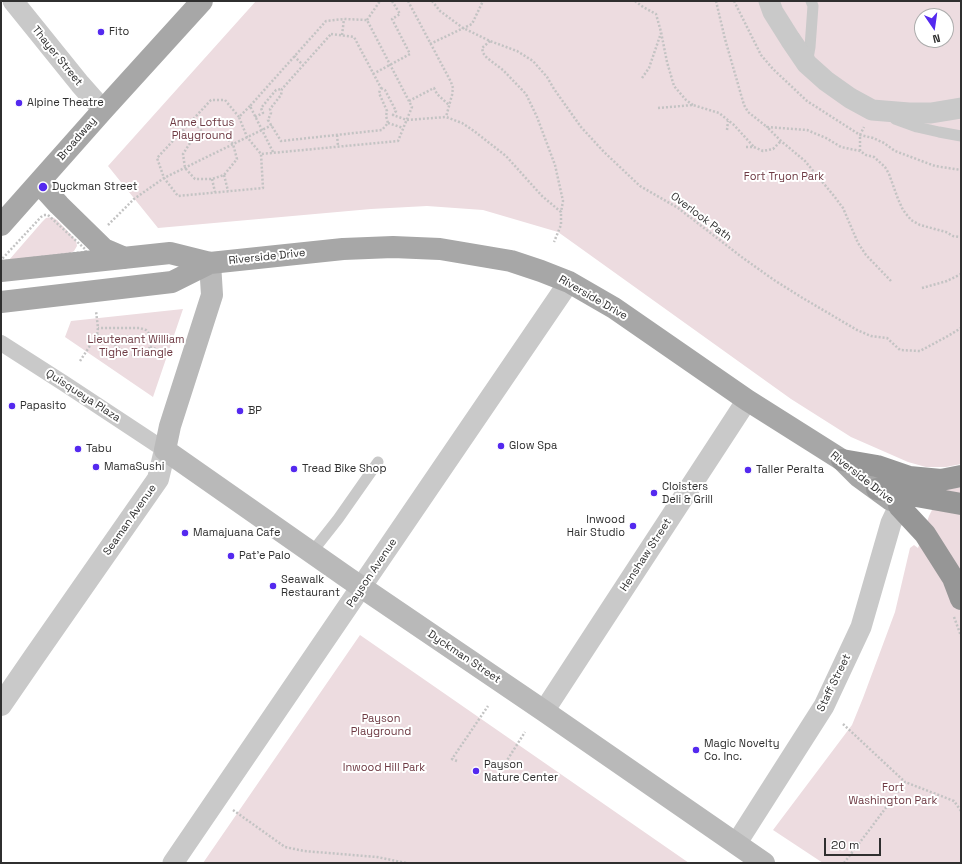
<!DOCTYPE html>
<style>
body{margin:0}
#map{position:relative;width:962px;height:864px;overflow:hidden;background:#fff;font-family:"Space Grotesk",sans-serif}
canvas{display:block}
.frame{position:absolute;inset:0;border:2px solid #2f2f2f;pointer-events:none}
.north{position:absolute;left:914px;top:8px;width:40px;height:40px;box-sizing:border-box;background:#fff;border:1px solid #acacac;border-radius:50%;rotate:167deg;font-size:11px;font-weight:700;line-height:16px;text-align:center;color:#2f2f2f}
.north::after{content:'';display:block;margin:auto;width:14px;height:18px;background:#5429ef;clip-path:polygon(50% 0,100% 100%,50% 72%,0 100%)}
.scale{position:absolute;left:824px;top:838px;width:57px;height:18px;box-sizing:border-box;border:2px solid #2f2f2f;border-top:0;padding-left:5px;font-size:12px;line-height:14px;white-space:nowrap;color:#2f2f2f;-webkit-text-stroke:3px #fff;paint-order:stroke}
</style>
<div id="map">
<canvas width="962" height="864"></canvas>
<div class="frame"></div>
<div class="north">N</div>
<div class="scale">20 m</div>
</div>
<script>
const ctx = document.querySelector('canvas').getContext('2d');
ctx.lineJoin = 'round';
function fillPath(path, color) {
  ctx.fillStyle = color;
  ctx.fill(path, 'evenodd');
}
function toPath(rows) {
  const path = new Path2D();
  for (const r of rows) {
    path.moveTo(r[0], r[1]);
    for (let i = 2; i < r.length; i += 2) path.lineTo(r[i], r[i + 1]);
  }
  return path;
}
function strokePath(path, color, width, dash) {
  ctx.strokeStyle = color;
  ctx.lineWidth = width;
  ctx.lineCap = dash ? 'butt' : 'round';
  ctx.setLineDash(dash || []);
  ctx.stroke(path);
}
function drawText(font, color, halo, rows, align = 'center') {
  ctx.font = font + ' "Space Grotesk",sans-serif';
  ctx.lineWidth = 4;
  ctx.setLineDash([]);
  ctx.textBaseline = 'middle';
  ctx.strokeStyle = halo;
  ctx.fillStyle = color;
  for (const [text, x, y, turn = 0] of rows) {
    ctx.save();
    ctx.translate(x, y);
    ctx.rotate((+turn || 0) * Math.PI / 180);
    ctx.textAlign = isNaN(turn) ? turn : align;
    if (halo) ctx.strokeText(text, 0, 0);
    ctx.fillText(text, 0, 0);
    ctx.restore();
  }
}
fillPath(toPath([
 [256,1,961,1,961,464,946,467,926,467,908,462,851,437,791,399,558,232,483,210,427,206,371,209,158,228,108,166],
 [922,16,946,16,946,40,922,40],
 [52,217,57,220,76,240,77,246,74,251,69,254,9,260,42,222,46,218],
 [183,309,153,397,65,337,71,321],
 [961,487,961,863,823,863,773,830,852,725,863,698,895,612,910,548,914,545,918,548,929,516,942,490],
 [360,635,689,863,203,863]
]), '#eddce0');
strokePath(toPath([
 [408,1,451,82,453,88,452,95,446,117],
 [432,1,440,11,463,28,490,41,517,51,533,61,547,77,554,89,581,127,604,152,640,186,678,208,743,258,774,280,801,297,857,330,871,336,887,338,900,350,920,351,948,336,961,328],
 [635,1,643,7,656,14,661,32,667,62,674,86,686,100,693,105],
 [716,1,725,39,744,105,748,112,767,127],
 [734,1,761,55,773,69,807,101,860,135,873,138,884,143,895,151,935,166,961,170],
 [367,20,380,1],
 [331,34,354,37,381,88,379,93,387,111,386,116,388,123,382,130,281,141,268,120,271,113,270,109,281,95,282,89,331,34],
 [342,35,344,19],
 [490,41,482,48,483,53,487,58,503,70,526,94,537,117,555,165,563,201,561,212],
 [430,44,472,24,483,1],
 [294,56,303,65],
 [373,74,410,54,392,19,400,14,392,1],
 [642,78,649,68,661,33],
 [381,88,385,90,396,111,393,115,407,120,446,117,462,123,474,131,506,156,542,196,561,212,561,225,554,242],
 [409,101,434,88,437,94,449,105],
 [250,106,239,117,247,137,261,154,398,141,412,107,367,20,344,19,326,21,250,106,273,152],
 [658,108,693,105,719,113,734,125,754,147],
 [239,117,225,100,211,100,157,158,164,178,178,196,263,188,261,154],
 [255,117,263,113,261,108,276,90,282,89],
 [193,120,203,133],
 [388,123,403,128],
 [183,130,192,140],
 [727,130,728,121],
 [203,133,221,133,233,144,237,159,224,175,212,179,195,179,185,168,183,154,192,140,203,133],
 [337,135,338,146],
 [746,147,754,147,763,151,773,149,781,141],
 [860,151,860,135,864,127],
 [224,175,228,191],
 [212,179,215,192],
 [44,215,48,215,85,249,86,251,84,252,8,261,2,261,2,259,41,217,44,215],
 [108,225,134,199,164,178,272,125],
 [891,281,866,255,858,243,843,208,834,196,805,161,781,141,767,127,807,130,826,138,841,147,860,151,866,155,874,157,885,167,889,174,898,199,903,210,911,220,920,225,946,232,953,236,961,237],
 [922,288,947,281,961,274],
 [97,335,129,354,135,356,141,355,147,352,150,347,151,341,150,335,146,330,140,328,98,328],
 [150,347,172,354],
 [80,361,97,335,98,328,96,311],
 [954,617,961,636],
 [843,724,905,782],
 [457,761,452,759,488,706],
 [499,773,525,732],
 [233,810,285,847,304,851,377,857,406,863],
 [844,863,870,829,905,782,954,801,961,811]
]), '#c3c3c3', 2.5, [2, 2]);
strokePath(toPath([
 [807,64,810,47,813,6,811,1],
 [895,119,917,127,939,132,961,136],
 [312,552,338,519,378,462]
]), '#c9c9c9', 11);
strokePath(toPath([
 [1,343,65,384,165,450]
]), '#c9c9c9', 16);
strokePath(toPath([
 [13,1,80,84,103,110],
 [769,1,773,12,790,39,807,64,826,81,850,98,872,110,909,113,931,113,961,108],
 [544,711,747,400],
 [736,844,824,706,861,627,891,523,899,506],
 [173,863,569,282]
]), '#c9c9c9', 21);
strokePath(toPath([
 [1,705,34,657,158,479,165,450]
]), '#c9c9c9', 22);
strokePath(toPath([
 [210,263,212,295,170,426,165,450,348,578,544,711,764,863]
]), '#b9b9b9', 22);
strokePath(toPath([
 [39,183,59,205,104,249,125,258],
 [1,225,103,110,202,1],
 [1,271,170,253,210,263,343,249,393,247,440,249,511,261,541,271,569,282,614,308,747,400,842,460,858,476,891,500],
 [1,302,172,282,210,263]
]), '#a7a7a7', 22);
strokePath(toPath([
 [842,460,877,466,909,477,941,480,961,476],
 [877,489,961,504],
 [899,506,925,534,953,578,961,599]
]), '#969696', 22);
for (const [x, y, r, color] of [
 [101,32,4,"#5429ef"],
 [19,103,4,"#5429ef"],
 [43,187,5,"#5429ef"],
 [12,406,4,"#5429ef"],
 [240,411,4,"#5429ef"],
 [501,446,4,"#5429ef"],
 [78,449,4,"#5429ef"],
 [96,467,4,"#5429ef"],
 [294,469,4,"#5429ef"],
 [748,470,4,"#5429ef"],
 [654,493,4,"#5429ef"],
 [633,526,4,"#5429ef"],
 [185,533,4,"#5429ef"],
 [231,556,4,"#5429ef"],
 [273,586,4,"#5429ef"],
 [696,750,4,"#5429ef"],
 [476,771,4,"#5429ef"]
]) {
  const dot = new Path2D();
  dot.arc(x, y, r, 0, 2 * Math.PI);
  ctx.fillStyle = color;
  ctx.fill(dot);
  strokePath(dot, '#fff', 1.5);
}
drawText('11px', '#2f2f2f', '#fff', [
 ["Fito",109,32],
 ["Alpine Theatre",27,103],
 ["Dyckman Street",52,187],
 ["Papasito",20,406],
 ["BP",248,411],
 ["Glow Spa",509,446],
 ["Tabu",86,449],
 ["MamaSushi",104,467],
 ["Tread Bike Shop",302,469],
 ["Taller Peralta",756,470],
 ["Cloisters",662,487],
 ["Deli & Grill",662,500],
 ["Inwood",625,520,"right"],
 ["Hair Studio",625,533,"right"],
 ["Mamajuana Cafe",193,533],
 ["Pat'e Palo",239,556],
 ["Seawalk",281,580],
 ["Restaurant",281,593],
 ["Magic Novelty",704,744],
 ["Co. Inc.",704,757],
 ["Payson",484,765],
 ["Nature Center",484,778]
], 'left');
drawText('11px', '#2f2f2f', '#fff', [
 ["Thayer Street",57,56,51],
 ["Broadway",77,139,-49],
 ["Overlook Path",701,217,37],
 ["Riverside Drive",267,257,-6],
 ["Riverside Drive",593,298,30],
 ["Quisqueya Plaza",83,396,33],
 ["Riverside Drive",862,478,38],
 ["Seaman Avenue",130,520,-55],
 ["Henshaw Street",646,555,-57],
 ["Payson Avenue",372,573,-56],
 ["Dyckman Street",464,657,34],
 ["Staff Street",834,683,-64]
]);
drawText('11px', '#6e3a43', '#fff', [
 ["Anne Loftus",202,123],
 ["Playground",202,136],
 ["Fort Tryon Park",784,177],
 ["Lieutenant William",136,340],
 ["Tighe Triangle",136,353],
 ["Payson",381,719],
 ["Playground",381,732],
 ["Inwood Hill Park",384,768],
 ["Fort",893,788],
 ["Washington Park",893,801]
]);
</script>
